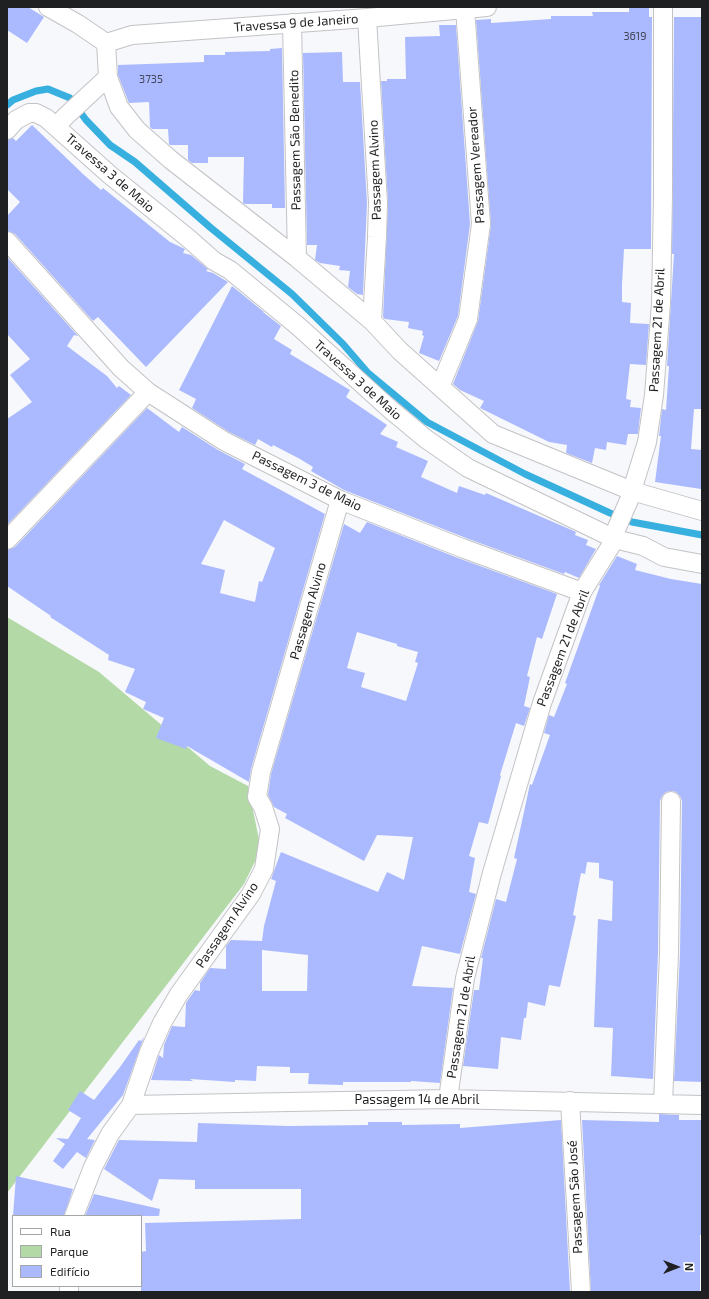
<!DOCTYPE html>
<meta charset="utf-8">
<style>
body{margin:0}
#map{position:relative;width:709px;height:1299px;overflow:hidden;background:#f7f8fb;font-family:"Exo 2",sans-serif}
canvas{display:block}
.frame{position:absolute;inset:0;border:8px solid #1f2021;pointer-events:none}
.legend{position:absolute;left:12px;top:1215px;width:130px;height:72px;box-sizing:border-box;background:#fff;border:1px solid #a5a6a6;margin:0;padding:5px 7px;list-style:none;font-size:12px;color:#1f2021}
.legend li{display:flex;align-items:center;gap:8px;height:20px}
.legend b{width:20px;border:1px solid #a5a6a6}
.north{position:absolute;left:657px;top:1247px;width:40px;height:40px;-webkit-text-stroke:3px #fff;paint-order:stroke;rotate:90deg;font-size:11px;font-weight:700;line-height:16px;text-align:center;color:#1f2021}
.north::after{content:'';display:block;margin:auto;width:14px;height:18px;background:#1f2021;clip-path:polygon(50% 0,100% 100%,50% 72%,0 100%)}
</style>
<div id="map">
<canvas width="709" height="1299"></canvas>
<div class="frame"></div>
<ul class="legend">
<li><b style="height:5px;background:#fff"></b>Rua</li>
<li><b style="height:11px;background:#b3d9a6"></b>Parque</li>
<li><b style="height:11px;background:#abbafe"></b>Edifício</li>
</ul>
<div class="north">N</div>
</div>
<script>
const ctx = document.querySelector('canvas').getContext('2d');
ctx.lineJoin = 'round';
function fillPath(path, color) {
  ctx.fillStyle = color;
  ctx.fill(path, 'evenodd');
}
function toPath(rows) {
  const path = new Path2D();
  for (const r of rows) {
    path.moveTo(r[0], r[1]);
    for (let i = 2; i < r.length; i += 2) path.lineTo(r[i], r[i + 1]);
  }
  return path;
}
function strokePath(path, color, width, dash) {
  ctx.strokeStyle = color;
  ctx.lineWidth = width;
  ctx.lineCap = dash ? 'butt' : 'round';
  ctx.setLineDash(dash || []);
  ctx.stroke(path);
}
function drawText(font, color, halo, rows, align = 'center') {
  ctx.font = font + ' "Exo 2",sans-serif';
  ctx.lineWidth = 3;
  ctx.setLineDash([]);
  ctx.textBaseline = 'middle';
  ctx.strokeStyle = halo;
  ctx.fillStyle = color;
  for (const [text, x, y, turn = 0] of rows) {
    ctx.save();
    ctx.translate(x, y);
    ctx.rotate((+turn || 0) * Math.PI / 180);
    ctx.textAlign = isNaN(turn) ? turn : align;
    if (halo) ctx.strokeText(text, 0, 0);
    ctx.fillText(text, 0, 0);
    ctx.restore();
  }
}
fillPath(toPath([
 [7,617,99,672,210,766,248,786,261,849,244,884,7,1193]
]), '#b3d9a6');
strokePath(toPath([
 [7,105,13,100,36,91,48,89,70,98,86,120,110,145,135,162,211,228,292,294,343,344,368,373,427,422,525,474,610,513,632,522,702,535]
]), '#37afdf', 7);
fillPath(toPath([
 [7,7,28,7,44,17,27,43,7,30],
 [629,7,649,7,649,17,652,17,651,249,624,249,622,285,622,302,631,303,630,323,649,324,646,365,630,364,626,399,631,400,630,407,641,408,638,434,628,434,626,445,607,442,606,450,595,448,592,463,566,453,567,445,549,442,480,408,484,401,460,390,453,384,478,321,491,225,476,20,491,19,491,23,551,19,551,16,593,16,592,12,629,12],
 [674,17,702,17,702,409,694,409,691,449,702,450,701,489,655,482,661,436,659,436,662,409,666,410,669,366,667,366,674,254,672,254],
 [439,25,456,25,470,224,458,316,439,361,419,353,424,336,422,335,423,331,408,328,409,322,385,319,383,317,388,203,381,81,387,81,387,79,406,79,405,37,440,36],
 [282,48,285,208,272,208,272,204,245,204,243,203,244,157,208,157,208,163,192,163,188,160,188,145,170,145,169,144,168,129,152,129,150,127,149,102,129,103,118,75,118,65,204,62,204,55,225,55,225,52,270,51,270,49],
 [342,52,343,82,360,82,367,203,363,295,357,294,348,287,350,271,339,270,340,266,320,263,315,260,317,245,307,245,303,53],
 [32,125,83,174,101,190,103,188,170,242,185,249,183,253,191,255,208,269,206,271,213,273,228,282,146,367,98,317,93,321,15,234,7,231,7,216,20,202,7,189,7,140,13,138,16,141],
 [7,257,78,336,74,335,67,346,107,376,117,388,119,386,131,395,7,525,7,419,32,402,10,375,30,359,7,334],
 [232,286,264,312,263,312,281,326,274,339,292,350,290,354,350,390,346,397,387,425,380,434,398,442,396,447,428,461,421,477,457,493,459,486,485,495,486,493,567,528,576,532,575,535,588,540,586,545,596,549,579,578,565,572,564,574,466,538,344,490,311,471,313,467,300,459,273,445,272,447,258,439,255,445,229,432,192,408,196,399,179,390],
 [147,408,179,432,182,427,218,450,245,464,242,469,325,514,251,769,249,782,187,746,186,749,156,738,164,718,143,709,146,702,125,692,135,669,108,660,109,655,50,617,51,616,7,586,7,550,15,547],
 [224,520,275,548,262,582,259,581,255,602,220,593,225,570,201,564],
 [367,522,458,558,557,594,542,639,537,637,527,676,530,677,524,706,530,708,524,726,516,723,500,775,501,776,488,824,479,822,469,856,475,858,469,892,476,894,460,954,422,946,412,986,453,988,440,1083,411,1081,411,1082,343,1082,343,1085,308,1084,309,1073,290,1073,290,1067,257,1066,256,1081,235,1080,235,1082,190,1079,193,1081,151,1080,159,1055,163,1058,164,1045,172,1026,185,1027,186,1003,188,1000,195,990,200,991,200,983,210,968,226,969,226,946,231,940,262,941,264,926,276,881,271,879,281,852,378,892,387,872,404,880,413,837,377,835,364,861,285,818,287,814,274,807,268,795,271,774,344,524,360,533],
 [357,632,397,644,397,646,418,652,415,662,418,663,406,701,361,687,365,673,347,668],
 [262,950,308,955,307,991,262,991],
 [617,556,637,564,635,570,671,579,702,584,702,1082,674,1081,680,953,682,801,680,796,676,792,672,791,666,792,662,796,660,801,658,953,653,1079,611,1076,613,1028,594,1027,598,919,612,921,613,881,599,878,599,863,587,862,585,874,581,873,573,915,576,916,560,987,549,985,545,1006,528,1002,526,1018,524,1018,521,1040,501,1037,498,1069,463,1066,474,990,479,990,483,958,481,958,496,899,506,902,517,859,514,858,530,784,532,785,550,735,544,733,549,715,554,717,567,684,565,683,600,586,599,585],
 [144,1037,123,1095,87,1139,95,1140,86,1158,77,1152,63,1169,53,1161,65,1144,56,1138,68,1139,81,1118,68,1110,80,1091,94,1100,120,1067,139,1040,141,1041],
 [659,1114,679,1115,679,1120,702,1120,702,1235,700,1235,700,1292,591,1292,582,1120,659,1122],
 [561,1120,570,1292,141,1292,141,1252,146,1251,145,1223,301,1219,301,1189,195,1189,195,1180,159,1179,152,1201,104,1169,119,1140,197,1142,198,1123,288,1126,368,1125,368,1122,402,1122,402,1125,460,1124,460,1128],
 [16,1176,73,1189,64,1216,13,1216],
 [94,1194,160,1209,159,1216,85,1216]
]), '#abbafe');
const street = toPath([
 [48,7,78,24,106,43],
 [367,18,378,203,377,237,372,321],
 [292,23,297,258],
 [106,43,108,77,119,107,137,130,171,160,297,258,372,321,400,351,493,434,632,491,702,511],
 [106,43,132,35,367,18,487,7],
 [56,126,67,115,108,77],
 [7,130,16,120,29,113,36,113,46,118,110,175,188,238,214,261,230,270,298,326,391,410,426,439,468,468,615,539,643,546,664,557,702,564],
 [7,241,121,368,148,392,224,441,340,500,462,548,582,592],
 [440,387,468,319,481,224,465,9],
 [7,540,148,392],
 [448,1099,465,978,492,873,542,703,582,592,615,539,615,532,629,500,647,442,654,395,661,303,663,194,663,7],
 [570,1101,581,1292],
 [663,1104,669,953,671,801],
 [131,1105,448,1099,702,1105],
 [74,1216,93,1167,110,1134,131,1105,149,1052,162,1023,179,994,251,894,264,869,270,829,263,807,257,797,261,772,340,500],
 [69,1292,69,1286]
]);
strokePath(street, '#c3c3c6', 20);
strokePath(street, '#fff', 18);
drawText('11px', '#424658', null, [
 ["3619",635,36],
 ["3735",151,79]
]);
drawText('13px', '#1f2021', '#fff', [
 ["Travessa 9 de Janeiro",296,23,-4],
 ["Passagem São Benedito",295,140,-91],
 ["Passagem Vereador",476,165,-94],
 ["Passagem Alvino",375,170,-92],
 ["Travessa 3 de Maio",110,173,41],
 ["Passagem 21 de Abril",657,330,-87],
 ["Travessa 3 de Maio",358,380,42],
 ["Passagem 3 de Maio",307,481,26],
 ["Passagem Alvino",308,611,-74],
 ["Passagem 21 de Abril",563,648,-69],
 ["Passagem Alvino",227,925,-56],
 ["Passagem 21 de Abril",461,1017,-81],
 ["Passagem 14 de Abril",417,1100],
 ["Passagem São José",575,1197,-93]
]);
</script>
